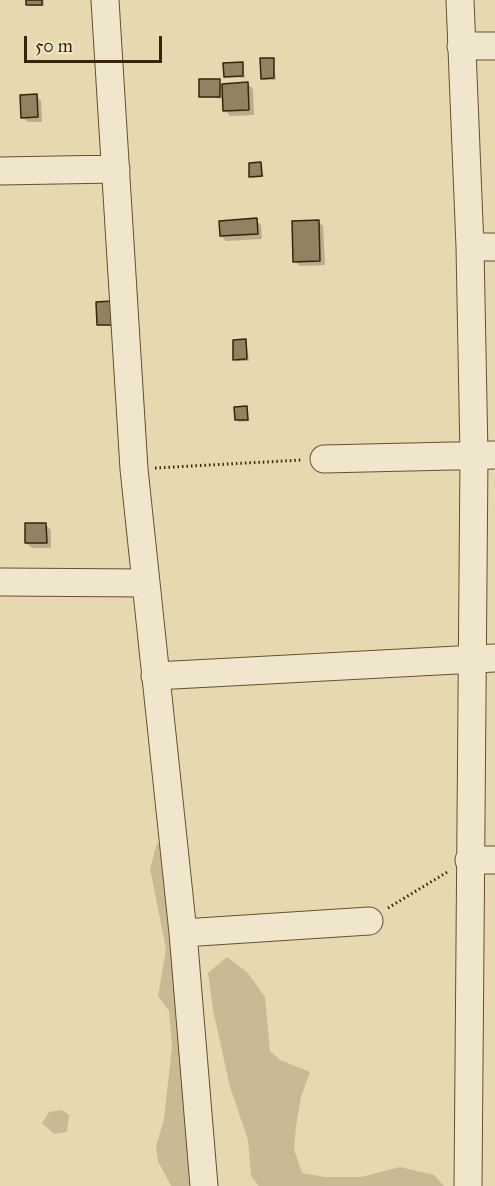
<!DOCTYPE html>
<style>
body{margin:0}
#map{position:relative;width:495px;height:1186px;overflow:hidden;background:#e6d9b0;font-family:"IM FELL Great Primer",serif}
canvas{display:block}
.scale{position:absolute;left:24px;top:36px;width:138px;height:27px;box-sizing:border-box;border:3px solid #39240c;border-top:0;padding-left:8px;font-size:18px;line-height:21px;white-space:nowrap;color:#39240c;-webkit-text-stroke:4px #efe6cc;paint-order:stroke}
</style>
<div id="map">
<canvas width="495" height="1186"></canvas>
<div class="scale">50 m</div>
</div>
<script>
const ctx = document.querySelector('canvas').getContext('2d');
ctx.lineJoin = 'round';
function fillPath(path, color) {
  ctx.fillStyle = color;
  ctx.fill(path, 'evenodd');
}
function toPath(rows) {
  const path = new Path2D();
  for (const r of rows) {
    path.moveTo(r[0], r[1]);
    for (let i = 2; i < r.length; i += 2) path.lineTo(r[i], r[i + 1]);
  }
  return path;
}
function strokePath(path, color, width, dash) {
  ctx.strokeStyle = color;
  ctx.lineWidth = width;
  ctx.lineCap = dash ? 'butt' : 'round';
  ctx.setLineDash(dash || []);
  ctx.stroke(path);
}
fillPath(toPath([
 [157,843,166,850,195,1186,171,1186,158,1161,156,1146,164,1119,172,1046,169,1011,158,996,166,949,150,869],
 [227,957,247,972,265,997,270,1051,280,1060,310,1072,301,1097,296,1127,294,1149,302,1173,325,1177,361,1177,400,1167,434,1175,444,1186,259,1186,251,1176,248,1140,230,1087,213,1010,208,973],
 [62,1110,69,1115,67,1132,54,1134,42,1123,49,1112]
]), '#c9ba94');
fillPath(toPath([
 [27,0,44,0,44,6,30,6],
 [273,60,276,80,264,80,262,78],
 [242,64,245,78,225,76],
 [219,80,221,85,248,84,253,89,254,115,230,116,225,110,224,99,201,96],
 [36,95,41,101,42,122,28,122,22,117],
 [261,164,264,177,253,178,251,176],
 [256,220,261,225,262,239,226,241,221,236],
 [318,221,323,226,325,265,300,266,295,261],
 [97,303,115,326,98,325],
 [246,341,249,361,237,361,235,359],
 [246,408,249,421,239,422,237,420],
 [46,525,51,530,51,548,32,548,26,543]
]), '#0003');
const building = toPath([
 [26,0,42,0,42,5,26,5,26,0],
 [260,58,274,58,274,78,261,79,260,58],
 [243,62,243,76,224,77,223,63,243,62],
 [199,79,220,79,220,97,199,97,199,79],
 [248,82,249,110,223,111,222,84,248,82],
 [37,94,38,117,21,118,20,95,37,94],
 [261,162,262,176,249,177,249,163,261,162],
 [257,218,258,234,220,236,219,221,257,218],
 [319,220,320,261,293,262,292,221,319,220],
 [112,301,113,325,97,325,96,302,112,301],
 [246,339,247,359,233,360,233,340,246,339],
 [247,406,248,420,235,420,234,407,247,406],
 [25,523,46,523,47,543,25,543,25,523]
]);
fillPath(building, '#938261');
strokePath(building, '#39240c', 1.5);
const minor = toPath([
 [105,0,134,469,183,933,204,1186],
 [460,0,470,247,474,455,468,1186],
 [461,46,495,46],
 [0,171,116,169],
 [470,247,495,247],
 [324,459,495,455],
 [0,582,145,583],
 [155,676,495,658],
 [469,860,495,860],
 [183,933,369,921]
]);
strokePath(minor, '#645135', 29);
strokePath(toPath([
 [155,468,302,460],
 [388,908,449,871]
]), '#39240c', 3, [1.5, 3]);
strokePath(minor, '#efe6cc', 27);
</script>
